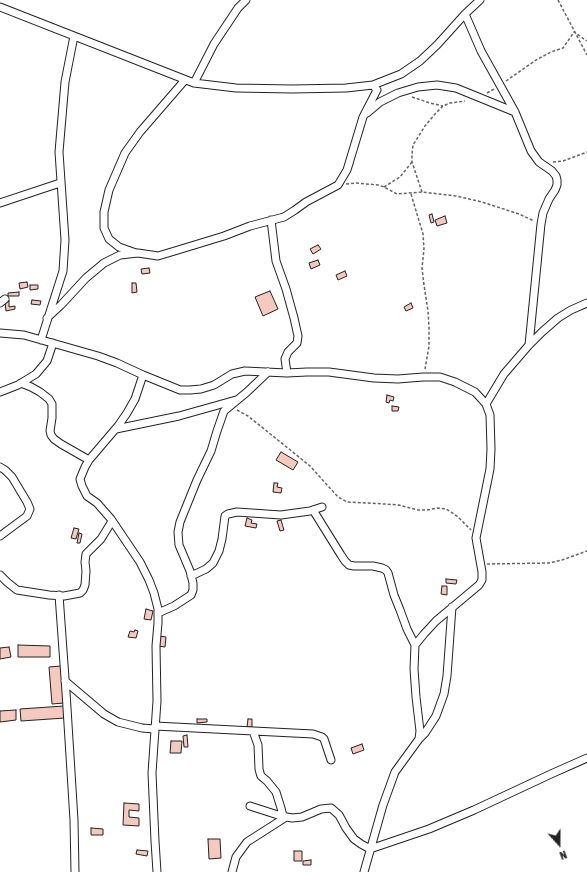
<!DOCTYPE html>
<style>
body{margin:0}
#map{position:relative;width:587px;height:872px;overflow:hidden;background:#fff;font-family:"Asap Condensed",sans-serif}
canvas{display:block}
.north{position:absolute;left:539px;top:824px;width:40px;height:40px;-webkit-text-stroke:3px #fff;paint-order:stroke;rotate:159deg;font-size:11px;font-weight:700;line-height:16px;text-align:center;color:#222}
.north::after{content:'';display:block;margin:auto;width:14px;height:18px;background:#222;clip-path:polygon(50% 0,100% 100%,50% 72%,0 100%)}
</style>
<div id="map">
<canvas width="587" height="872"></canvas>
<div class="north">N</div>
</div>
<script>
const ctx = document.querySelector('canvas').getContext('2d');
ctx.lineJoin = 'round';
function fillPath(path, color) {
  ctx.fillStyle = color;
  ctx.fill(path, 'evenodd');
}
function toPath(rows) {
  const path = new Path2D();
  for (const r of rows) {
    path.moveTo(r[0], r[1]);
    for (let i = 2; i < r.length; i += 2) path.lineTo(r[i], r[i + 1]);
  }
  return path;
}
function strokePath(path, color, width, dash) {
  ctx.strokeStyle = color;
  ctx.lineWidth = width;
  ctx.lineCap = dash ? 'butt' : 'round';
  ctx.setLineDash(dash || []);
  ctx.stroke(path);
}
const building = toPath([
 [432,214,434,222,431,223,429,215,432,214],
 [445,216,447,223,437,226,435,220,445,216],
 [318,245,321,249,313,254,310,249,318,245],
 [318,260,320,265,311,269,309,263,318,260],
 [149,268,150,273,142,274,141,269,149,268],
 [345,271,347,276,338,280,336,275,345,271],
 [27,282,28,287,20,289,19,283,27,282],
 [132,283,136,283,137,292,132,293,132,283],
 [30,285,38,285,38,289,30,290,30,285],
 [270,291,278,309,263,316,255,297,270,291],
 [19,292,19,296,8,296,8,293,19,292],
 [32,300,41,301,40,305,31,304,32,300],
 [9,301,9,307,15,306,15,309,6,311,5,302,9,301],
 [411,303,413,308,406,311,404,307,411,303],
 [387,395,394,397,393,401,390,400,389,403,386,402,387,395],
 [392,406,399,407,398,411,392,411,392,406],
 [281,452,298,462,293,470,276,460,281,452],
 [274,483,278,483,277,487,282,488,281,493,273,492,274,483],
 [247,518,252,520,251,523,257,524,256,528,245,526,247,518],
 [281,520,284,530,280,531,277,521,281,520],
 [74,528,79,529,76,539,71,538,74,528],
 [79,533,82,534,80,543,77,543,79,533],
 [446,579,457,580,456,584,446,583,446,579],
 [442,586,447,586,447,595,441,594,442,586],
 [146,609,153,611,151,620,144,619,146,609],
 [135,630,138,631,136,638,128,637,130,631,134,632,135,630],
 [159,636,166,637,165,647,158,646,159,636],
 [18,645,50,646,50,657,18,657,18,645],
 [9,647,11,657,0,659,0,648,9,647],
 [61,666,64,703,52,704,49,667,61,666],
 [64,706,65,718,21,721,20,709,64,706],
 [16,710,16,720,0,722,0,711,16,710],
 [197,719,207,719,207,722,197,723,197,719],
 [248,719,252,719,252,727,247,727,248,719],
 [187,735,188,747,184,747,183,736,187,735],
 [171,741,182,741,181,753,170,753,171,741],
 [362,744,364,750,353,754,351,748,362,744],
 [124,803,139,804,139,811,129,810,129,817,139,818,139,826,123,825,124,803],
 [91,828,103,829,103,835,91,835,91,828],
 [208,839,220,839,221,858,209,859,208,839],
 [137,850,148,851,147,856,136,854,137,850],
 [294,851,302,851,302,861,294,861,294,851],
 [311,860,311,865,303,865,303,861,311,860]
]);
fillPath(building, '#f3c9c0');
strokePath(building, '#222', 1);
const minor = toPath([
 [0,7,194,83,236,88,292,89,346,88,373,85,401,74,420,61,437,45,465,14,480,0],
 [465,14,481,51,515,112,531,151,539,162,552,171,556,176,557,180,557,185,555,190,549,199,543,213,541,224,529,345],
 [194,83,214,44,238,8,246,0],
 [367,113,380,102,398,93,418,87,437,85,456,88,515,112],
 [0,203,60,183],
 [271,220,276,261,286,289,294,318,298,336,297,343,288,352,285,359,287,373],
 [136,253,119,247,109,239,104,228,104,212,109,190,125,153,140,132,185,80],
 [0,303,5,299],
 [47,318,61,305,86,278,104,263,120,255,138,253,158,256,178,250,224,236,250,226,284,217,295,210,306,202,338,185,347,170,363,117,377,90,373,85],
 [0,333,24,335,98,356,117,363,143,375,180,390,190,390,201,389,214,385,232,374,245,371,287,373,307,372,329,372,374,378,398,379,423,377,440,377,455,382,475,392,486,404,490,415,491,449,490,469,476,538,482,572,482,580,479,585,436,621,424,634,415,645,414,669,416,697,420,731,419,739,395,772,383,805,364,872],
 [41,340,63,271,65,240,59,152,65,82,74,36],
 [143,375,135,399,127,413,118,426,89,460,85,467,80,479,82,486,87,496,97,503,111,519,140,562,149,580,154,593,158,609,158,623,156,646,157,701,152,773,155,841,157,872],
 [21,383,31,387,40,392,49,399,52,404,52,418,50,431,51,435,54,439,61,444,89,460],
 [0,392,18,385,36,374,47,361,53,343],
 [486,404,504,374,529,345,542,332,558,318,571,310,587,303],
 [116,429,179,416,236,400],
 [0,467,5,470,12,477,27,502,30,509,27,516,0,536],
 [313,510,341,555,345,561,349,565,354,566,373,566,382,568,386,570,388,573,394,595,400,610,407,629,415,645],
 [0,575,7,582,17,590,49,595,64,596,80,593,83,590,85,585,86,571,85,562,86,554,101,539,112,521],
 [191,576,206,569,213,563,219,551,222,539,225,516,228,514,237,512,281,515,310,511,322,507],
 [59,595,66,692,74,820,75,872],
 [158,613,174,606,191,595,193,590,193,583,190,571,179,545,178,532,180,522,197,480,211,451,217,431,224,411,247,392,268,372],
 [65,681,104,714,118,722,142,728,155,729],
 [155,726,313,734,322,737,324,739,331,760],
 [253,731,258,745,259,769,260,773,261,776,267,781,276,792,281,808,283,816],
 [419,739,425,733,436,716,444,694,447,676,452,607],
 [250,806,281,816,292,818,302,817,321,809,331,808,339,815,346,828,354,839,361,844,370,849,429,829,474,810,551,774,587,758],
 [232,872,236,857,247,842,286,817]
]);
strokePath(minor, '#222', 9);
strokePath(toPath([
 [558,0,587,55],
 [506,81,536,60,551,52,563,48,574,32,587,41],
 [487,93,494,89],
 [412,97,430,103,443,106],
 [553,162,563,161,587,152],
 [346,184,356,183,378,185,384,187,397,194,422,192,456,196,482,202,519,214,534,221],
 [384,187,400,177,412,162],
 [422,192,412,162,412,154,413,145,425,126,435,114,443,106,450,103,465,101],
 [411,194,423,234,424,249,422,268,424,285,428,311,429,327,429,346,425,369],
 [237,410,248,416,289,449,310,466,338,497,347,502,385,504,399,505,418,510,427,510,438,508,446,509,451,512,458,517,471,530],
 [487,564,549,563,562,560,587,551]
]), '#646464', 1.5, [3, 2]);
strokePath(minor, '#fff', 7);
</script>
